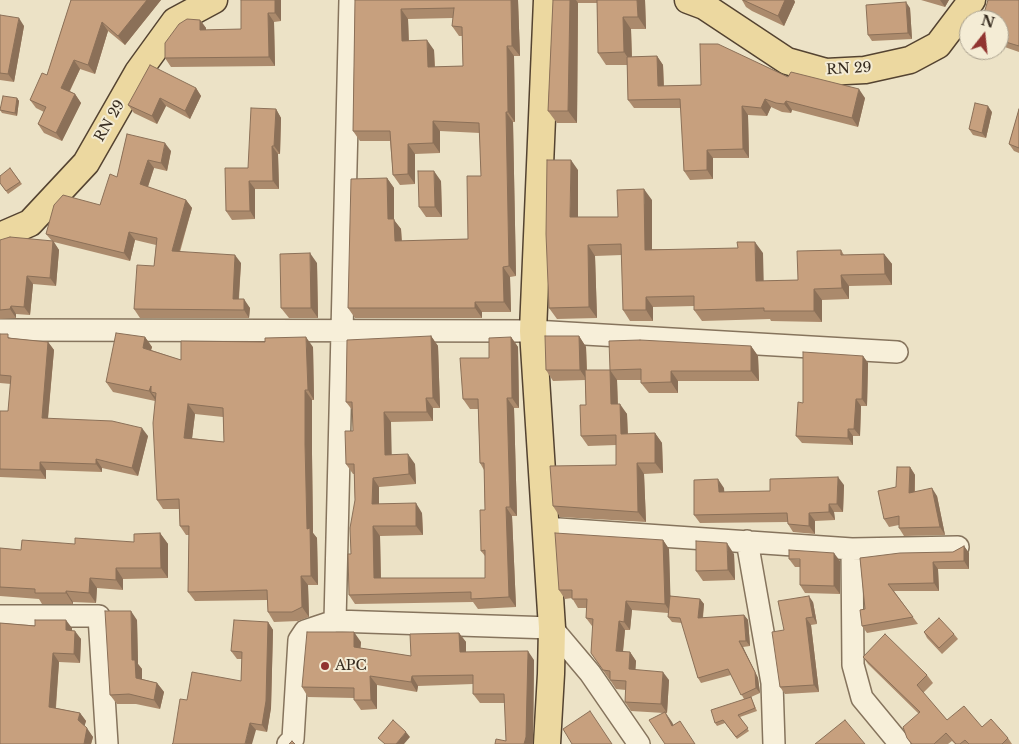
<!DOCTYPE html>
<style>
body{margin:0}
#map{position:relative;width:1019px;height:744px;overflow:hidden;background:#ece2c6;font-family:"Libre Baskerville",serif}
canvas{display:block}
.north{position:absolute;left:959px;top:10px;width:50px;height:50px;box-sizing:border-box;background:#f4ecd5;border:1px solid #a89f8d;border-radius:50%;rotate:16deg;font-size:14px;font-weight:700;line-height:20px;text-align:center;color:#372c20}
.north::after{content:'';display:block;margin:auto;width:18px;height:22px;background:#913430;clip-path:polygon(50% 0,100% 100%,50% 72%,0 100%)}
</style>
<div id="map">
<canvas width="1019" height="744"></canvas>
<div class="north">N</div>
</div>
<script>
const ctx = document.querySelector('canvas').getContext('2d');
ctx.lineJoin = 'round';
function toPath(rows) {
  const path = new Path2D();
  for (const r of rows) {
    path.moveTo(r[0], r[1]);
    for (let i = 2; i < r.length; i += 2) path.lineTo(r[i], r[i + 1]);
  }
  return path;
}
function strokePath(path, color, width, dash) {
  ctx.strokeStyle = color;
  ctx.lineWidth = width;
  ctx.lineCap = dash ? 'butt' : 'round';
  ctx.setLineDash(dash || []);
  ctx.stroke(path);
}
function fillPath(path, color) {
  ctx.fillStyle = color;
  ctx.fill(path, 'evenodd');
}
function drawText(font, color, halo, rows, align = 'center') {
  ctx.font = font + ' "Libre Baskerville",serif';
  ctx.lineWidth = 4;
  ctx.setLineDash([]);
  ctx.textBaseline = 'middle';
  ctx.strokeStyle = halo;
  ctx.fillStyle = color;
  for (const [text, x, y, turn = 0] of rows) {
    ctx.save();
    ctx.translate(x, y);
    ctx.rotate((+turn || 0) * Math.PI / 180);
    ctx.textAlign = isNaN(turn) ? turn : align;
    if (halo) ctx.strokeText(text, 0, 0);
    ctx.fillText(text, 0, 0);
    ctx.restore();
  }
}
const minor = toPath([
 [0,330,533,331,897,352],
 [544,528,852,549,958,547],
 [747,541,772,683,774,744],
 [852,549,853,665,862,698,900,744],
 [0,616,99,616,107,744],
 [335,621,552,628,590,673,639,744],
 [288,744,293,739,299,640,305,631,335,621,350,0]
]);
const major = toPath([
 [688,0,704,6,787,61,826,72,865,70,910,60,938,45,972,0],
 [0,236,30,223,86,163,138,72,175,21,214,0],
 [547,744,551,674,552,628,533,331,547,0]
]);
strokePath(minor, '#86745d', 24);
strokePath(major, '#544331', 29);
strokePath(minor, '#f7efd9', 21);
strokePath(major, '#ecd8a0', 26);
fillPath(toPath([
 [71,0,161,0,125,45,108,31,95,74,80,69,70,91,75,94,81,103,62,141,44,133,38,124,44,112,36,108,30,100,47,75],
 [241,0,281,0,281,21,274,22,275,66,171,67,165,58,200,20,206,28,206,30,241,29],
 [355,0,518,0,520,56,514,56,515,122,513,122,516,276,510,277,511,312,482,312,482,318,355,318,348,308,387,178,394,188,394,220,401,229,402,241,468,239,481,176,480,133,440,131,440,153,415,154,415,184,400,185,393,175,390,141,360,141,353,131],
 [453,18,452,26,459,36,462,36,463,66,435,67,434,50,409,41,408,19],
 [553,0,645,0,646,29,631,29,632,57,657,56,663,65,664,86,701,85,788,77,865,98,858,127,792,110,791,113,782,112,771,107,767,116,748,115,749,158,713,158,713,179,690,180,684,171,681,108,634,108,628,100,627,65,606,65,598,53,597,3,578,3,577,123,557,123,548,111],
 [742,0,794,0,795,2,784,26,752,11,746,7],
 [921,0,949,0,945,7],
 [1019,0,1019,52,999,45,999,20],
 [910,8,912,39,872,41,868,35],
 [0,15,24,26,14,82,0,80],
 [196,88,201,96,190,119,166,106,157,124,134,113,128,105],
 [17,98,19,101,17,116,2,113,0,110],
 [276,109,281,118,280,154,278,154,279,189,255,189,255,219,232,220,226,211,248,168],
 [1019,109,1019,153,1014,151,1009,144],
 [992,112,986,138,973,135,969,129],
 [127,134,171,151,167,171,154,168,148,187,186,200,192,208,180,252,241,263,239,299,250,308,249,318,140,318,134,309,154,266,156,245,135,240,130,261,54,242,59,250,56,286,33,284,30,315,16,314,16,318,0,319,0,240,52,241,46,234,100,205,117,177],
 [10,168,22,184,8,194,0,183],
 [578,170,578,217,618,217,652,200,652,249,763,253,763,281,798,280,841,250,844,255,884,254,892,264,892,285,849,286,849,299,822,300,822,322,771,321,770,319,702,321,694,310,694,306,653,307,653,321,630,321,623,310,622,255,595,256,597,318,557,319,549,308],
 [441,181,442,217,426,217,419,207],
 [317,263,318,318,289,318,281,308],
 [0,334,11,338,48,342,54,350,48,419,148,436,138,476,102,468,102,472,46,470,46,479,0,477,0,411,8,411,11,384,0,383],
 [431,336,438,346,440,408,433,408,433,421,391,422,391,455,415,464,416,484,379,487,379,504,422,513,423,535,380,536,381,578,485,578,485,556,481,551,485,510,484,470,480,463,478,409,470,409,463,399,489,358,511,337,518,347,519,408,514,408,517,516,512,516,516,607,478,609,473,602,355,604,349,595,355,500,354,474,353,474,346,464,353,431,353,411,346,402],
 [579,336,586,347,587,370,610,370,751,346,758,356,759,381,678,381,678,393,649,393,641,383,641,380,617,380,618,404,627,414,628,434,655,433,662,443,663,473,644,474,646,522,560,517,553,506,616,465,616,445,588,446,581,436,586,405,585,380,553,381,546,370],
 [145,337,152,347,151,350,181,360,313,347,314,400,312,400,312,454,313,533,317,538,318,585,308,585,309,617,298,621,274,622,268,612,267,600,195,601,188,592,189,535,186,535,180,526,179,509,163,509,157,500,155,401,113,392,106,382],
 [195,414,223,417,224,442,192,438],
 [863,356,868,363,867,406,861,406,860,436,853,436,853,445,802,443,796,436,803,403],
 [910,467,915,475,915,491,937,496,945,535,904,536,899,528,899,525,889,527,884,519,896,487],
 [844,485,843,512,834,512,835,520,815,521,815,534,793,532,788,524,788,522,700,523,694,515,724,488,724,492,770,491],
 [160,533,168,544,168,578,123,579,123,590,97,588,96,603,73,602,73,604,42,604,39,599,0,596,0,548,21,550,75,544,134,542],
 [663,540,669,549,670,596,700,599,704,604,703,618,744,615,748,620,750,646,743,647,758,678,760,693,751,697,757,711,740,717,749,731,737,739,725,723,717,726,715,723,744,699,731,675,701,683,698,678,682,623,672,622,668,617,668,613,632,610,630,630,625,630,623,652,630,652,636,661,635,670,669,680,667,713,665,713,673,725,687,731,665,744,664,713,631,711,625,702,626,690,616,689,610,680,610,679,609,679,591,653,593,627,592,626,586,618,587,608,578,608,572,598,565,599,559,590],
 [964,546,969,553,969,569,938,569,939,591,894,591,918,624,867,633,862,626,865,609,860,558,953,552],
 [734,554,735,580,703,581,696,571],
 [789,559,840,561,840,594,805,593,800,585,800,567,795,567],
 [813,602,817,624,811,625,819,692,785,694,780,687,784,630],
 [137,620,138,664,142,669,142,679,157,683,164,692,160,709,136,704,117,704,110,695],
 [268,622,273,630,271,708,267,732,256,730,173,743,187,700,241,681,242,659,237,659,231,651],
 [0,623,72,628,72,631,81,639,80,663,59,662,56,708,80,713,86,721,84,726,93,737,91,744,0,744],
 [924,632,954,634,958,639,942,654,927,638],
 [459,633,466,642,466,652,534,660,533,744,495,744,506,741,505,703,480,703,473,694,473,684,418,686,417,692,377,685,377,709,361,710,354,700,354,698,308,697,302,687,361,642,360,648,411,656],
 [863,657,927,675,933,683,923,693,947,720,982,727,1008,738,1012,744,955,744,952,741,948,744,911,744,907,738,919,714,868,664]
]), '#ab8a6c');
fillPath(toPath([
 [147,0,161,0,125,45,118,36],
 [275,0,281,0,281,21,275,13],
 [511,0,518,0,520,56,512,46],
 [570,0,576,0,578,3,577,123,568,111],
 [637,0,645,0,646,29,638,17],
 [785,0,794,0,795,2,784,26,778,16],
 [940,0,949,0,945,7],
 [906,2,910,8,912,39,908,33],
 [401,9,408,19,409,51,402,41],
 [268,13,274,22,275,66,269,57],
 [623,17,631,29,632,64,624,52],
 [19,18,24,26,14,82,8,74],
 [200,20,206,28,206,39,200,30],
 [102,22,108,31,95,74,88,65],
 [427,40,434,50,435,77,428,67],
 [507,46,514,56,515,122,508,112],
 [657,56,663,65,664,95,658,86],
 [74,60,80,69,67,96,61,88],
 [196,88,201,96,190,119,185,111],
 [859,89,865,98,858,127,852,118],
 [75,94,81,103,62,141,56,133],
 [17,98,19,101,17,116,15,113],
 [160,98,166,106,157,124,152,116],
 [765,99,771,107,767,116,761,108],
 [786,101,792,110,791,113,784,104],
 [742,106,748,115,749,158,743,149],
 [988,106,992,112,986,138,982,133],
 [276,109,281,118,280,154,274,146],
 [506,112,513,122,516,276,509,266],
 [433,121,440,131,440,153,433,143],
 [165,143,171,151,167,171,161,163],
 [408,144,415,154,415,184,408,174],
 [272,146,278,154,279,189,273,181],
 [707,150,713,158,713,179,707,170],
 [148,160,154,168,146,192,140,184],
 [571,160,578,170,578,228,570,217],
 [434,171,441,181,442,217,435,207],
 [387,178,394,188,394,220,401,229,402,251,395,241,388,219],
 [249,181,255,189,255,219,250,211],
 [644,189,652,200,652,260,645,250],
 [186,200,192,208,177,259,172,251],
 [129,232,135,240,130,261,124,253],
 [53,241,59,250,56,286,50,278],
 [755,242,763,253,764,292,756,281],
 [588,245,595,256,597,318,589,307],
 [310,253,317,263,318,318,311,308],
 [884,254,892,264,892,285,885,274],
 [235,255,241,263,238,307,233,299],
 [503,267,510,277,511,312,504,302],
 [841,275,849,286,849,299,842,288],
 [27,276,33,284,30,315,24,307],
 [814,289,822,300,822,322,814,311],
 [646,297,653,307,653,321,646,310],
 [244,299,250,308,249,318,244,310],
 [475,302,482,312,482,318,475,308],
 [11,306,16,314,16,318,10,309],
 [431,336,438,346,440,408,433,398],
 [579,336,586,347,587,380,580,370],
 [145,337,152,347,149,357,143,348],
 [306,337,313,347,314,400,308,390],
 [511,337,518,347,519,408,512,398],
 [48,342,54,350,47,427,42,418],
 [751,346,758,356,759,381,751,371],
 [863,356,868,363,867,406,862,399],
 [610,370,617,380,618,414,611,404],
 [671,371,678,381,678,393,671,382],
 [151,386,151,392,157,399,156,401,149,391],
 [305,390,312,400,312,454,313,533,317,538,318,585,311,576,307,529,305,444],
 [426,398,433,408,433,421,427,412],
 [507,398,514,408,517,516,510,507],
 [856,399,861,406,860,436,854,429],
 [188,404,195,414,191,447,184,438],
 [620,404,627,414,628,444,621,434],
 [384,412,391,422,392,465,385,455],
 [142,428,148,436,138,476,132,468],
 [848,429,853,436,853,445,848,438],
 [655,433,662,443,663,473,655,463],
 [408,454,415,464,416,484,409,474],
 [96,459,102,468,102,472,96,464],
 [40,462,46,470,46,479,40,470],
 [637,463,644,474,646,522,638,512],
 [910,467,915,475,914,500,909,493],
 [838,477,844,485,843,512,837,504],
 [373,478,379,487,379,513,372,504],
 [718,479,724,488,725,500,719,492],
 [932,488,937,496,945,535,940,527],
 [416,503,422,513,423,535,416,526],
 [829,504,834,512,835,520,829,512],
 [506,507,512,516,516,607,509,597],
 [809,513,815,521,815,534,809,526],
 [373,526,380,536,381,588,374,578],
 [160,533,168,544,168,578,161,568],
 [663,540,669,549,671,613,665,604],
 [727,543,734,554,735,580,728,570],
 [964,546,969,553,969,569,964,561],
 [834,553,840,561,840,594,834,586],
 [933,562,938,569,939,591,934,583],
 [116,568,123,579,123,590,116,580],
 [301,576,308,585,309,617,302,607],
 [90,578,97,588,96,603,89,593],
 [66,591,73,602,73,604,66,593],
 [809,596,813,602,817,624,813,617],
 [700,599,704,604,702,623,698,618],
 [626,601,632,610,630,630,624,622],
 [131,611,137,620,138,664,142,669,142,687,136,678,132,660],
 [744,615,748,620,750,646,746,641],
 [806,618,811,625,819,692,814,685],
 [66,620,72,628,72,639,66,630],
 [619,621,625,630,622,660,616,651],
 [268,622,273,630,271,708,267,732,262,725],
 [75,631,81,639,80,663,74,654],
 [354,632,361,642,360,656,354,647],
 [459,633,466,642,466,661,460,652],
 [739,641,743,647,758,678,760,693,756,688],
 [528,651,534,660,533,744,524,744],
 [630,652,636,661,635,678,629,669],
 [53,653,59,662,55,715,49,707],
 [663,672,669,680,667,713,661,704],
 [370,676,377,685,377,709,371,700],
 [412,676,418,686,417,692,411,682],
 [157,683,164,692,160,709,154,700],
 [665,712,672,722,679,736,672,726],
 [80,713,86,721,84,728,78,720],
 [250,723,256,730,252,744,245,744],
 [87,728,93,737,91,744,84,744],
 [406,732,410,737,404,744,396,744]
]), '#8b7058');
const building = toPath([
 [71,0,147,0,118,36,102,22,88,65,74,60,61,88,75,94,56,133,38,124,46,107,30,100,42,73,47,75,71,0],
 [241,0,275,0,275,13,268,13,269,57,165,58,165,43,179,24,187,19,200,20,200,30,241,29,241,0],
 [355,0,511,0,512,46,507,46,508,112,506,112,509,266,503,267,504,302,475,302,475,308,348,308,351,179,387,178,388,219,394,219,395,241,468,239,467,176,481,176,479,123,433,121,433,143,408,144,408,174,393,175,390,131,353,131,355,0],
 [454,8,452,26,462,27,463,66,428,67,427,40,402,41,401,9,454,8],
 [553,0,570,0,568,111,548,111,553,0],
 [597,0,637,0,638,17,623,17,624,52,598,53,597,0],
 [743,0,785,0,778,16,743,0],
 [988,0,1019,0,1019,46,999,40,999,20,982,20,988,0],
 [906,2,908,33,868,35,866,5,906,2],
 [0,15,19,18,8,74,0,73,0,15],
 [700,44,718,44,788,77,791,72,859,89,852,118,786,101,784,104,776,103,765,99,761,108,742,106,743,149,707,150,707,170,684,171,680,99,628,100,627,57,657,56,658,86,701,85,700,44],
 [150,65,196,88,185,111,160,98,152,116,128,105,150,65],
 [3,96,17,98,15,113,0,110,3,96],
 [975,103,988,106,982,133,969,129,975,103],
 [251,108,276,109,274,146,272,146,273,181,249,181,250,211,226,211,225,168,248,168,251,108],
 [1019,109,1019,148,1009,144,1019,109],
 [127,134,165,143,161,163,148,160,140,184,186,200,172,251,235,255,233,299,244,299,244,310,134,309,137,265,154,266,157,238,129,232,124,253,46,234,54,205,63,195,100,205,110,174,117,177,127,134],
 [547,160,571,160,570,217,618,217,617,190,644,189,645,250,738,248,737,242,755,242,756,281,798,280,797,251,841,250,841,255,884,254,885,274,841,275,842,288,814,289,814,311,764,311,764,308,694,310,694,296,646,297,646,310,623,310,621,244,588,245,589,307,549,308,546,234,547,160],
 [10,168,20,182,6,191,0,183,0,176,10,168],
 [418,171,434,171,435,207,419,207,418,171],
 [10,237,53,241,50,278,27,276,24,307,11,306,10,309,0,310,0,240,10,237],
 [310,253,311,308,281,308,280,254,310,253],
 [116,333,145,337,143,348,181,360,181,341,265,342,265,338,306,337,308,390,305,390,305,444,307,529,310,528,311,576,301,576,302,607,292,612,268,612,267,590,188,592,189,526,180,526,179,499,157,500,153,423,156,393,151,392,151,386,149,391,106,382,116,333],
 [188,404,223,408,224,442,184,438,188,404],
 [0,334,8,334,8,338,48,342,42,418,112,421,142,428,132,468,96,459,96,464,40,462,40,470,0,469,0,411,8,411,11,376,0,375,0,334],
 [431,336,433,398,426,398,427,412,384,412,385,455,408,454,409,474,373,478,372,504,416,503,416,526,373,526,374,578,485,578,485,550,481,551,480,510,485,510,484,463,480,463,478,399,463,399,460,358,489,358,489,338,511,337,512,398,507,398,510,507,506,507,509,597,471,599,471,592,349,595,348,554,351,554,350,528,355,500,354,464,346,464,345,431,353,431,352,402,346,402,347,340,431,336],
 [545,336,579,336,580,370,546,370,545,336],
 [640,340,751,346,751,371,671,371,671,382,641,383,641,369,610,370,609,341,640,340],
 [803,352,863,356,862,399,856,399,854,429,848,429,848,438,796,436,798,402,803,403,803,352],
 [585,370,610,370,611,404,620,404,621,434,655,433,655,463,637,463,638,512,553,506,550,466,616,465,616,435,581,436,580,405,586,405,585,370],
 [897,467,910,467,909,493,932,488,940,527,899,528,899,516,884,519,878,491,896,487,897,467],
 [838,477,837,504,829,504,829,512,809,513,809,526,788,524,787,513,694,515,694,480,718,479,719,492,770,491,770,479,838,477],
 [160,533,161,568,116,568,116,580,90,578,89,593,66,591,66,593,35,593,35,589,0,587,0,548,21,550,22,540,75,544,75,538,134,542,134,534,160,533],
 [555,533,663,540,665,604,626,601,624,622,619,621,616,651,630,652,629,669,663,672,661,704,625,702,626,681,610,680,610,671,603,670,591,653,593,619,586,618,587,599,572,599,572,590,559,590,555,533],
 [696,541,727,543,728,570,696,571,696,541],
 [964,546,964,561,933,562,934,583,888,584,913,617,862,626,860,610,865,609,860,558,900,553,953,552,964,546],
 [789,550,834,553,834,586,800,585,800,559,789,559,789,550],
 [670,596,700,599,698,618,744,615,746,641,739,641,755,672,756,688,741,695,728,669,698,678,680,618,668,617,670,596],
 [809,596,813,617,806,618,814,685,780,687,772,632,784,630,778,601,809,596],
 [105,611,131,611,132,660,135,660,136,678,157,683,154,700,129,694,110,695,105,611],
 [939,618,954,634,939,648,924,632,939,618],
 [35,620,66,620,66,630,75,631,74,654,53,653,49,707,80,713,78,720,87,728,84,744,0,744,0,623,35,626,35,620],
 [234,620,268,622,266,701,262,725,250,723,245,744,172,744,173,743,180,699,187,700,192,672,241,681,242,652,231,651,234,620],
 [307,632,354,632,354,647,411,656,410,634,459,633,460,652,528,651,526,737,524,744,495,744,496,739,506,741,504,694,473,694,473,675,412,676,411,682,370,676,371,700,354,700,354,688,302,687,307,632],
 [885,634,927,675,917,685,947,720,964,706,982,727,991,719,1008,738,1002,744,969,744,965,740,960,744,956,744,946,733,934,744,912,744,907,738,903,727,920,712,863,657,885,634],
 [751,697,755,708,738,715,748,728,736,737,723,720,715,723,711,710,751,697],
 [590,711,612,744,572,744,563,729,590,711],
 [665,712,672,726,680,721,695,744,665,744,649,720,665,712],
 [393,720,406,732,396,744,385,744,378,738,393,720],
 [845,720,865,744,815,744,845,720],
 [292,741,295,744,289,744,292,741]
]);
fillPath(building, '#c7a07e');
strokePath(building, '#8b7058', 1);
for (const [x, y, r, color] of [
 [325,666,5,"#913430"]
]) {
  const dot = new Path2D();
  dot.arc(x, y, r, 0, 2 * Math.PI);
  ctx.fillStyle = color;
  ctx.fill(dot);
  strokePath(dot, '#f4ecd5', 2);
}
drawText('14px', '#372c20', '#f4ecd5', [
 ["RN 29",849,69,-3],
 ["RN 29",110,121,-60]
]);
drawText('14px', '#372c20', '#f4ecd5', [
 ["APC",335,666]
], 'left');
</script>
